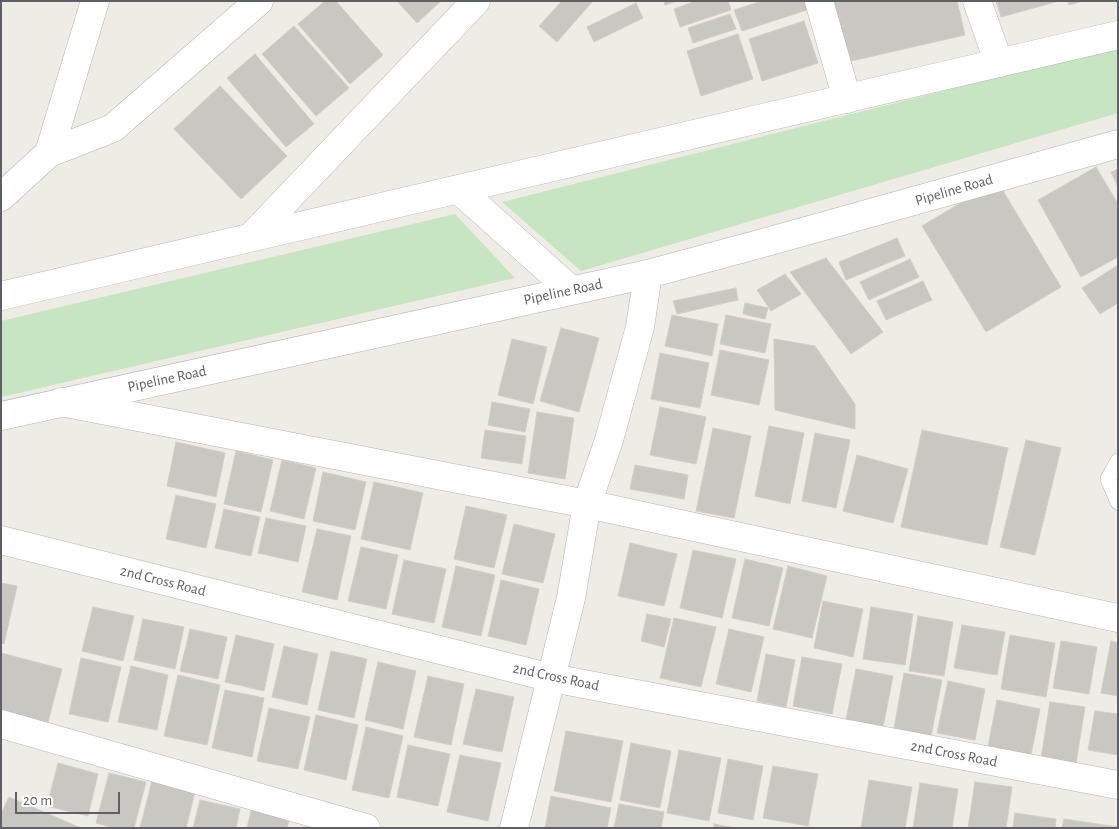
<!DOCTYPE html>
<style>
body{margin:0}
#map{position:relative;width:1119px;height:829px;overflow:hidden;background:#efebe5;font-family:"Alegreya Sans",sans-serif}
canvas{display:block}
.frame{position:absolute;inset:0;border:2px solid #5d6165;pointer-events:none}
.scale{position:absolute;left:15px;top:792px;width:105px;height:22px;box-sizing:border-box;border:2px solid #5d6165;border-top:0;padding-left:6px;font-size:15px;line-height:18px;white-space:nowrap;color:#5d6165;-webkit-text-stroke:4px #fff;paint-order:stroke}
</style>
<div id="map">
<canvas width="1119" height="829"></canvas>
<div class="frame"></div>
<div class="scale">20 m</div>
</div>
<script>
const ctx = document.querySelector('canvas').getContext('2d');
ctx.lineJoin = 'round';
function fillPath(path, color) {
  ctx.fillStyle = color;
  ctx.fill(path, 'evenodd');
}
function toPath(rows) {
  const path = new Path2D();
  for (const r of rows) {
    path.moveTo(r[0], r[1]);
    for (let i = 2; i < r.length; i += 2) path.lineTo(r[i], r[i + 1]);
  }
  return path;
}
function strokePath(path, color, width, dash) {
  ctx.strokeStyle = color;
  ctx.lineWidth = width;
  ctx.lineCap = dash ? 'butt' : 'round';
  ctx.setLineDash(dash || []);
  ctx.stroke(path);
}
function drawText(font, color, halo, rows, align = 'center') {
  ctx.font = font + ' "Alegreya Sans",sans-serif';
  ctx.lineWidth = 4;
  ctx.setLineDash([]);
  ctx.textBaseline = 'middle';
  ctx.strokeStyle = halo;
  ctx.fillStyle = color;
  for (const [text, x, y, turn = 0] of rows) {
    ctx.save();
    ctx.translate(x, y);
    ctx.rotate((+turn || 0) * Math.PI / 180);
    ctx.textAlign = isNaN(turn) ? turn : align;
    if (halo) ctx.strokeText(text, 0, 0);
    ctx.fillText(text, 0, 0);
    ctx.restore();
  }
}
fillPath(toPath([
 [1118,47,1118,113,581,271,502,202],
 [455,214,515,278,1,397,1,321]
]), '#c7e5c3');
const building = toPath([
 [325,1,336,1,383,55,350,84,298,24,325,1],
 [397,1,441,1,417,23,397,1],
 [562,1,592,2,557,42,539,26,562,1],
 [664,1,677,1,665,5,664,1],
 [696,1,728,1,731,10,680,27,674,9,696,1],
 [762,1,804,1,807,10,742,31,734,10,762,1],
 [832,1,957,1,965,35,847,62,832,1],
 [996,1,1059,1,1001,17,996,1],
 [1068,1,1083,1,1069,5,1068,1],
 [636,3,643,18,594,42,587,27,636,3],
 [730,14,736,29,693,43,688,28,730,14],
 [804,21,818,63,762,81,749,39,804,21],
 [294,26,349,88,316,116,262,54,294,26],
 [738,34,753,79,701,96,687,51,738,34],
 [255,54,314,124,286,147,227,78,255,54],
 [220,86,287,156,241,199,174,129,220,86],
 [1096,167,1118,204,1118,257,1081,277,1038,200,1096,167],
 [1118,169,1118,187,1111,172,1118,169],
 [997,181,1061,287,986,332,922,226,997,181],
 [897,238,905,256,846,280,839,262,897,238],
 [826,258,883,332,851,354,790,272,826,258],
 [910,259,919,277,869,300,860,282,910,259],
 [1118,265,1118,303,1100,314,1082,288,1118,265],
 [785,274,801,294,771,311,757,290,785,274],
 [923,281,932,300,886,320,877,301,923,281],
 [736,288,738,300,677,314,673,301,736,288],
 [745,303,768,308,765,319,743,314,745,303],
 [672,315,718,324,712,356,665,346,672,315],
 [726,315,771,324,765,353,720,344,726,315],
 [561,328,599,338,579,412,540,401,561,328],
 [512,339,547,347,533,404,498,395,512,339],
 [774,339,815,346,855,404,855,429,775,410,774,339],
 [720,350,769,360,759,405,711,395,720,350],
 [660,353,709,363,700,408,651,399,660,353],
 [492,402,530,409,525,432,488,425,492,402],
 [660,407,706,417,696,464,650,455,660,407],
 [537,412,574,418,565,479,528,473,537,412],
 [769,426,804,433,790,504,755,496,769,426],
 [713,428,751,436,734,518,696,511,713,428],
 [485,430,526,436,522,464,481,458,485,430],
 [922,430,1008,448,987,545,901,527,922,430],
 [815,433,850,440,836,508,802,501,815,433],
 [1026,440,1061,448,1035,555,1000,547,1026,440],
 [176,442,225,453,216,497,167,486,176,442],
 [236,451,273,460,261,512,224,504,236,451],
 [857,455,908,469,893,523,843,511,857,455],
 [282,460,316,468,304,519,270,511,282,460],
 [635,465,688,475,684,499,630,489,635,465],
 [323,472,366,482,355,530,313,521,323,472],
 [374,482,423,493,410,550,361,539,374,482],
 [176,495,216,504,206,548,166,539,176,495],
 [466,506,507,515,494,568,454,559,466,506],
 [224,509,260,517,251,556,215,548,224,509],
 [266,518,306,526,298,562,258,553,266,518],
 [514,524,555,534,543,583,502,574,514,524],
 [317,529,351,536,337,600,302,592,317,529],
 [630,543,677,554,664,606,618,596,630,543],
 [361,547,398,555,386,609,348,601,361,547],
 [693,550,736,559,722,618,680,608,693,550],
 [745,559,783,568,769,626,732,618,745,559],
 [404,560,446,569,434,623,392,614,404,560],
 [456,566,495,575,481,636,442,627,456,566],
 [788,566,827,576,812,638,773,629,788,566],
 [501,580,539,589,526,645,488,636,501,580],
 [1,583,17,586,4,644,1,643,1,583],
 [823,601,863,609,853,657,814,648,823,601],
 [93,607,134,616,123,661,82,651,93,607],
 [871,607,913,614,905,665,863,659,871,607],
 [647,614,671,619,664,647,641,641,647,614],
 [918,616,953,622,944,676,909,671,918,616],
 [674,618,716,627,701,687,660,678,674,618],
 [143,619,184,627,175,669,134,660,143,619],
 [962,625,1005,632,997,675,954,668,962,625],
 [190,629,227,637,218,679,180,671,190,629],
 [729,629,764,637,751,692,716,684,729,629],
 [236,635,274,644,264,691,225,682,236,635],
 [1010,635,1055,643,1046,697,1001,689,1010,635],
 [1061,641,1097,647,1089,694,1053,688,1061,641],
 [1111,641,1118,643,1118,696,1101,693,1111,641],
 [284,646,318,654,307,705,272,697,284,646],
 [331,651,367,659,354,718,318,710,331,651],
 [1,653,62,669,48,722,1,710,1,653],
 [766,654,795,660,786,707,757,701,766,654],
 [802,657,842,664,832,714,793,706,802,657],
 [81,658,121,667,108,722,69,714,81,658],
 [378,662,416,671,403,729,365,720,378,662],
 [131,666,168,675,157,730,118,722,131,666],
 [856,669,893,676,883,727,846,720,856,669],
 [904,673,942,680,931,736,894,728,904,673],
 [178,675,220,685,207,745,164,736,178,675],
 [428,676,464,684,451,745,414,737,428,676],
 [948,681,985,689,975,740,937,733,948,681],
 [476,689,514,697,502,752,463,744,476,689],
 [225,690,264,698,252,757,212,748,225,690],
 [997,700,1040,709,1030,760,987,752,997,700],
 [1050,702,1085,707,1076,763,1041,758,1050,702],
 [269,708,310,717,298,769,257,761,269,708],
 [1095,711,1118,714,1118,755,1088,750,1095,711],
 [316,715,358,725,346,780,304,770,316,715],
 [366,727,403,736,389,798,352,790,366,727],
 [566,731,623,741,611,802,554,791,566,731],
 [631,743,671,751,660,808,620,800,631,743],
 [408,745,450,754,438,806,397,797,408,745],
 [679,750,721,758,709,821,667,813,679,750],
 [460,755,501,763,488,821,447,812,460,755],
 [728,759,763,766,753,820,718,813,728,759],
 [58,763,98,774,88,816,47,806,58,763],
 [773,766,818,774,808,826,763,818,773,766],
 [109,773,146,782,134,828,114,828,96,823,109,773],
 [869,780,912,787,905,828,861,828,869,780],
 [152,781,195,792,186,828,140,828,152,781],
 [975,782,1012,787,1006,828,968,828,975,782],
 [920,783,958,789,952,828,913,828,920,783],
 [551,796,611,808,607,828,545,828,551,796],
 [9,797,81,828,1,828,1,814,9,797],
 [200,800,240,809,236,828,193,828,200,800],
 [253,803,291,812,287,828,247,828,253,803],
 [619,804,664,812,661,828,614,828,619,804],
 [1015,813,1056,819,1055,828,1013,828,1015,813],
 [1064,819,1118,827,1118,828,1062,828,1064,819],
 [714,824,735,828,714,828,714,824]
]);
fillPath(building, '#cac6c2');
strokePath(building, '#d3cdc4', 1);
const service = toPath([
 [1118,461,1108,479,1118,502]
]);
const minor = toPath([
 [819,1,847,99],
 [977,1,999,63],
 [49,153,95,1],
 [459,190,571,290],
 [1,197,49,153,113,128,259,1],
 [252,236,476,1],
 [61,402,587,504,1118,618],
 [1,540,552,678,1118,785],
 [1,724,366,828],
 [514,828,571,598,587,504,609,440,640,327,648,274]
]);
const secondary = toPath([
 [1,296,1118,35],
 [1,416,648,274,763,243,1118,144]
]);
strokePath(service, '#b3b6b9', 16);
strokePath(minor, '#b3b6b9', 29);
strokePath(secondary, '#b2b5b9', 29);
strokePath(service, '#fff', 15);
strokePath(minor, '#fff', 28);
strokePath(secondary, '#fff', 28);
drawText('15px', '#5d6165', '#fff', [
 ["Pipeline Road",954,190,-16],
 ["Pipeline Road",563,292,-12],
 ["Pipeline Road",167,379,-12],
 ["2nd Cross Road",163,581,14],
 ["2nd Cross Road",556,677,12],
 ["2nd Cross Road",954,754,11]
]);
</script>
